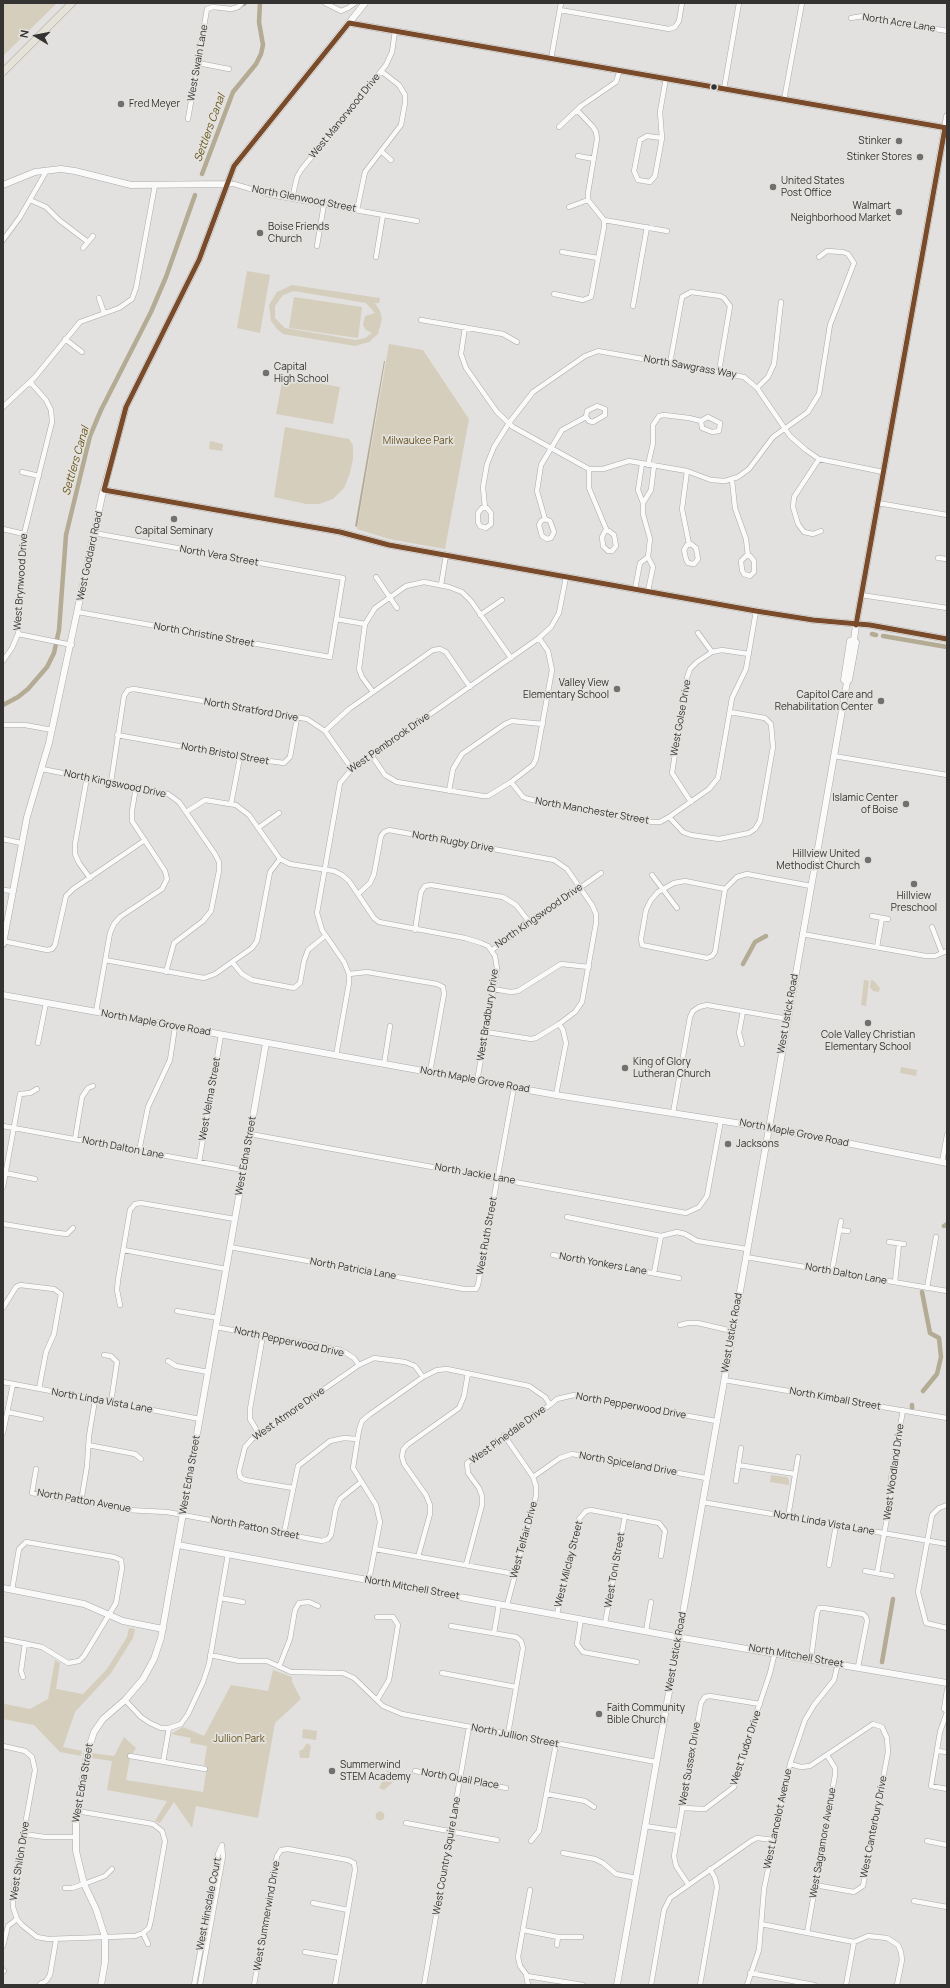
<!DOCTYPE html>
<style>
body{margin:0}
#map{position:relative;width:950px;height:1988px;overflow:hidden;background:#e2e1df;font-family:Manrope,sans-serif}
canvas{display:block}
.frame{position:absolute;inset:0;border:4px solid #343332;pointer-events:none}
.north{position:absolute;left:16px;top:16px;width:40px;height:40px;-webkit-text-stroke:3px #e3e2de;paint-order:stroke;rotate:280deg;font-size:11px;font-weight:700;line-height:16px;text-align:center;color:#343332}
.north::after{content:'';display:block;margin:auto;width:14px;height:18px;background:#343332;clip-path:polygon(50% 0,100% 100%,50% 72%,0 100%)}
</style>
<div id="map">
<canvas width="950" height="1988"></canvas>
<div class="frame"></div>
<div class="north">N</div>
</div>
<script>
const ctx = document.querySelector('canvas').getContext('2d');
ctx.lineJoin = 'round';
function fillPath(path, color) {
  ctx.fillStyle = color;
  ctx.fill(path, 'evenodd');
}
function toPath(rows) {
  const path = new Path2D();
  for (const r of rows) {
    if (r.length === 3) {
      path.moveTo(r[0] + r[2], r[1]);
      path.arc(r[0], r[1], r[2], 0, 2 * Math.PI);
      continue;
    }
    path.moveTo(r[0], r[1]);
    for (let i = 2; i < r.length; i += 2) path.lineTo(r[i], r[i + 1]);
  }
  return path;
}
function strokePath(path, color, width, dash) {
  ctx.strokeStyle = color;
  ctx.lineWidth = width;
  ctx.lineCap = dash ? 'butt' : 'round';
  ctx.setLineDash(dash || []);
  ctx.stroke(path);
}
function drawText(font, color, halo, rows, align = 'center') {
  ctx.font = font + ' Manrope,sans-serif';
  ctx.lineWidth = 3.5;
  ctx.setLineDash([]);
  ctx.textBaseline = 'middle';
  ctx.strokeStyle = halo;
  ctx.fillStyle = color;
  for (const [text, x, y, turn = 0] of rows) {
    ctx.save();
    ctx.translate(x, y);
    ctx.rotate((+turn || 0) * Math.PI / 180);
    ctx.textAlign = isNaN(turn) ? turn : align;
    if (halo) ctx.strokeText(text, 0, 0);
    ctx.fillText(text, 0, 0);
    ctx.restore();
  }
}
fillPath(toPath([
 [3,3,57,3,3,56],
 [247,271,270,275,260,333,237,328],
 [292,285,380,298,379,303,375,303,380,311,382,319,378,334,369,342,355,346,283,334,277,329,271,321,269,305,277,292],
 [294,291,366,303,375,313,365,316,363,325,366,330,372,333,365,338,356,340,285,328,275,318,275,306,283,295],
 [294,297,362,307,358,338,289,328],
 [389,344,423,350,469,419,445,549,389,539,357,529],
 [283,377,340,387,333,424,276,414],
 [285,427,349,439,353,445,353,459,350,473,344,488,333,499,319,504,306,504,274,497],
 [210,441,223,444,222,451,209,449],
 [864,980,869,981,866,1006,861,1005],
 [871,980,874,981,880,988,879,992,873,991,870,987],
 [901,1067,917,1070,916,1076,900,1073],
 [771,1475,787,1477,789,1480,789,1485,770,1482],
 [129,1628,135,1629,133,1638,111,1673,75,1712,63,1747,82,1751,81,1756,60,1752,34,1725,3,1719,3,1701,5,1704,30,1709,48,1699,55,1660,60,1663,56,1689,83,1694,107,1669,127,1637],
 [273,1670,292,1677,292,1682,301,1699,275,1723,258,1818,196,1806,192,1828,174,1802,160,1823,155,1821,167,1801,107,1790,112,1761,92,1758,92,1753,114,1756,124,1737,136,1748,133,1753,131,1753,126,1780,203,1792,207,1766,204,1765,207,1746,190,1743,191,1738,171,1734,183,1727,204,1736,231,1685,268,1691],
 [303,1729,317,1731,316,1740,302,1738],
 [307,1743,311,1746,309,1758,300,1758,299,1751,303,1749],
 [388,1770,394,1773,393,1782,384,1790,379,1788],
 [380,1816,4.5]
]), '#d5cebc');
fillPath(toPath([
 [384,361,385,361,357,527,355,526]
]), '#b4ab94');
strokePath(toPath([
 [244,4,245,3],
 [202,174,233,92,256,64,261,54,263,45,259,22,260,3],
 [872,634,876,635],
 [883,636,947,647],
 [3,705,18,697,28,689,47,667,54,653,59,630,66,535,90,436,101,410,151,312,166,277,195,195],
 [743,964,755,942,766,936],
 [944,1226,947,1224],
 [922,1292,930,1333,939,1338,941,1357,937,1374,923,1391],
 [912,1408,912,1405],
 [882,1662,893,1599]
]), '#b4ab94', 4.5);
const street = toPath([
 [325,3,341,11,348,8,355,3],
 [560,10,669,29,675,27,679,21,682,3],
 [851,18,863,16,947,31],
 [551,59,561,3],
 [198,63,229,69],
 [724,89,739,3],
 [784,100,802,3],
 [188,119,207,9,213,7,231,9,238,7,242,3],
 [559,127,581,106,616,82,620,70],
 [662,138,647,136,640,140,634,171,638,180,650,182,655,176,662,138,660,112,666,78],
 [381,151,391,160],
 [578,156,594,159],
 [227,184,234,184,271,195,417,221],
 [292,199,297,177,301,170,386,65,392,52,395,31],
 [30,200,46,207,59,220,88,242],
 [569,207,588,200],
 [357,210,365,172,401,125,405,103,405,95,399,85,381,71],
 [604,220,667,231],
 [3,240,20,217,47,170],
 [317,246,324,204],
 [83,248,93,236],
 [562,252,598,258],
 [376,257,383,215],
 [554,294,583,300,591,297,604,227,604,220,588,200,588,193,597,139,596,132,593,127,577,110],
 [99,298,104,313],
 [633,306,647,227],
 [421,320,503,334,517,342],
 [465,327,461,354,466,368,497,412,513,427,589,469,603,469,629,461,687,471,711,480,725,481,738,477,749,469,773,437,808,412,819,394,830,325,854,263,848,254,843,252,827,251,819,257],
 [65,339,82,352],
 [670,363,682,297,691,292,720,296,724,298,730,306,719,371],
 [757,388,768,377,774,364,781,302],
 [597,406,605,409,605,415,593,422,589,421,586,417,587,411,597,406],
 [3,407,35,377,80,322,119,308,132,299,136,288,155,185],
 [708,417,720,423,719,431,712,432,702,428,701,421,708,417],
 [819,459,794,497,793,507,798,524,804,532,813,534,821,531],
 [642,464,638,490,643,503,651,490,654,466],
 [648,465,653,443,653,425,659,416,664,415,689,418,701,421],
 [589,469,589,488,607,531],
 [687,471,682,509,689,544],
 [22,472,39,476],
 [732,480,735,508,746,539,748,556],
 [643,503,643,514,650,539,648,557],
 [878,503,947,515],
 [482,508,487,508,491,513,491,524,486,528,480,526,478,522,478,513,482,508],
 [485,508,483,487,487,464,494,447,509,423,533,392,585,356,598,351,744,377,757,388,790,436,806,450,819,459,883,472],
 [545,519,537,491,541,465,562,430,586,417],
 [545,519,550,521,554,532,551,538,547,539,542,536,539,525,541,521,545,519],
 [3,529,24,534],
 [605,531,609,531,614,535,616,546,612,551,608,551,603,546,602,537,605,531],
 [687,545,691,544,696,548,698,559,694,564,688,563,686,559,684,550,687,545],
 [746,556,750,556,754,561,754,572,750,576,744,574,742,570,741,561,746,556],
 [938,558,947,559],
 [376,577,397,608],
 [441,585,446,555],
 [635,589,640,563,648,557,653,567,648,591],
 [861,595,947,608],
 [78,612,330,657,343,578,94,533],
 [480,615,502,600],
 [336,619,365,624],
 [698,633,712,652],
 [18,634,72,645],
 [3,661,12,648,18,634,24,534,52,422,51,410,46,400,30,382],
 [373,692,362,677,359,669,365,624,375,608,406,586,424,582,449,587,462,592,471,601,511,658],
 [3,725,25,725,52,730],
 [325,731,349,709,433,650,440,649,446,652,470,687],
 [117,735,240,757,284,763,290,757,297,718],
 [372,756,385,775,397,782,483,796,488,796,511,782,533,765,536,759,552,670,548,651,539,638],
 [834,756,947,775],
 [42,769,168,794,179,802,215,854,219,862,219,871,211,911,203,921,174,943,166,972],
 [87,777,75,844,75,854,79,863,90,878],
 [111,782,124,696,128,690,134,689,307,719,325,731,352,769],
 [511,782,523,797,528,799,651,822,660,822,669,817,683,832,691,835,719,839,749,833,755,829,760,821,773,747,771,724,765,718,730,712],
 [449,791,453,769,462,754,505,724,512,721,543,724],
 [691,802,672,773,687,678,690,669,697,662,712,652,722,650,749,654],
 [231,804,240,757],
 [186,812,205,800,236,805,249,815,280,859,290,864,334,871,342,875,349,881,374,918,379,922,465,938,481,943,488,946,495,956,497,969,477,1081],
 [669,817,709,789,718,778,732,698,746,669,756,611],
 [258,828,279,813],
 [3,839,21,843],
 [652,875,677,908],
 [725,889,715,952,712,956,707,958,642,945,641,939,646,910,651,900,658,892,674,883,685,881,725,889,737,877,747,874,811,886],
 [3,890,13,891],
 [358,894,370,883,374,874,381,836,384,832,389,830,554,860,567,869,592,905,596,914,596,923,582,1002,575,1012,559,1024,563,1030,566,1043,556,1095],
 [872,916,888,919],
 [932,927,942,953],
 [415,930,421,892,425,886,431,885,503,897,516,905,530,923],
 [802,934,926,956,935,956,947,951],
 [3,941,47,950,52,949,55,945,66,896,73,889,145,840],
 [877,947,882,918],
 [492,950,601,873],
 [105,960,204,978,215,974,232,962,242,974,252,980,294,988,300,983,304,961,308,950,325,936],
 [232,962,252,948,257,941,270,872,280,859],
 [349,974,367,972,437,984,443,987,444,994,430,1072],
 [493,989,511,992,518,991,561,964,589,967],
 [96,1012,110,933,114,924,120,917,162,889,167,879,165,871,132,821,132,811,136,787],
 [486,1032,531,1039,536,1038,559,1024],
 [38,1043,46,1003],
 [742,1044,739,1033,743,1011],
 [336,1056,349,983,349,974,344,962,322,930,317,913,340,783,352,769,539,638,551,627,559,613,566,577],
 [384,1064,390,1026],
 [673,1113,690,1017,693,1011,699,1007,707,1005,788,1019],
 [3,1126,243,1170],
 [250,1134,686,1213,699,1207,707,1196,721,1120],
 [75,1139,82,1097,88,1088,93,1086],
 [139,1151,148,1107,170,1060,175,1027],
 [199,1162,221,1035],
 [942,1162,947,1135],
 [5,1173,35,1179],
 [3,1187,20,1094,30,1093,37,1089],
 [567,1217,661,1236,677,1232,685,1234,697,1241,747,1249],
 [3,1224,58,1233,67,1234,73,1228],
 [839,1230,848,1231],
 [889,1242,904,1244],
 [230,1247,464,1289,476,1289,478,1285,514,1087],
 [124,1250,226,1269],
 [553,1255,679,1278],
 [746,1257,947,1291],
 [832,1271,841,1221],
 [654,1273,661,1236],
 [895,1282,899,1244],
 [927,1288,936,1237],
 [120,1305,117,1290,118,1280,130,1210,135,1204,141,1203,235,1219],
 [3,1308,16,1287,20,1285,54,1289,61,1294,54,1334,46,1352,39,1389],
 [177,1311,218,1318],
 [680,1325,688,1323,698,1323,732,1331],
 [216,1327,341,1350,354,1358,359,1365,374,1358,405,1362,415,1366,423,1377,437,1370,447,1369,529,1386,545,1397,550,1405,557,1399,574,1395,716,1421],
 [104,1355,111,1356,117,1362,111,1402],
 [168,1361,176,1366,208,1372],
 [724,1380,947,1418],
 [3,1382,200,1419],
 [8,1412,41,1419],
 [3,1433,13,1384],
 [259,1434,250,1419,250,1409,263,1335],
 [504,1435,533,1477,536,1486,536,1496,507,1605],
 [88,1445,135,1454,141,1459],
 [738,1465,795,1474],
 [36,1469,32,1493,127,1510,167,1512,322,1541,328,1539,331,1535,336,1508,340,1499,361,1482],
 [533,1477,560,1458,572,1454,706,1478],
 [736,1481,741,1448],
 [293,1488,245,1480,240,1477,239,1471,245,1447,252,1439,359,1365],
 [81,1502,87,1466,89,1436,95,1400],
 [702,1502,947,1544],
 [947,1505,939,1508,932,1515,918,1592,926,1623,947,1628],
 [788,1517,798,1457],
 [284,1533,298,1466,330,1441,344,1438,357,1439],
 [375,1549,515,1574],
 [418,1557,430,1514,430,1505,426,1495,404,1464,402,1457,403,1450,407,1445,459,1408,464,1396,468,1373],
 [466,1565,482,1505,482,1496,479,1488,468,1473,467,1463,550,1405],
 [829,1565,836,1525],
 [865,1571,892,1576],
 [877,1573,889,1507,891,1478,903,1410],
 [369,1580,380,1522,376,1505,353,1468,359,1430,362,1421,369,1415,423,1377],
 [220,1598,243,1602],
 [557,1614,579,1519,586,1511,591,1510,659,1523,665,1531,661,1556],
 [581,1619,577,1644,583,1652,637,1662],
 [605,1623,625,1516],
 [451,1626,516,1637,521,1641,523,1648,508,1734],
 [646,1631,651,1602],
 [494,1633,499,1604],
 [3,1639,42,1647,68,1663,79,1661,84,1656,116,1603,122,1568,121,1560,114,1557,26,1542,19,1549,12,1590],
 [210,1655,239,1661,267,1661,291,1672,343,1673,354,1678,383,1706,402,1714,656,1762],
 [811,1659,817,1613,819,1608,824,1608,863,1614,866,1617,867,1621,858,1667],
 [279,1667,290,1639,295,1610,299,1603,309,1602,318,1606],
 [442,1673,516,1687],
 [23,1677,21,1671,25,1643],
 [125,1700,141,1717,150,1723,161,1728,169,1728],
 [377,1700,389,1680,398,1625,393,1617,377,1617],
 [947,1711,944,1709,947,1690],
 [947,1712,940,1732,931,1786,947,1789],
 [3,1746,25,1751,32,1757,35,1770,13,1891,13,1907,17,1919,22,1925,37,1937,48,1939,135,1936,143,1933,149,1928,151,1920,165,1841,162,1831,153,1824,77,1811],
 [937,1751,947,1752],
 [130,1756,205,1769],
 [163,1762,169,1728,181,1724,188,1714,203,1682,209,1664,228,1554],
 [790,1764,801,1767,810,1766,873,1724,882,1727,887,1738,888,1752,863,1886,854,1892,815,1885],
 [415,1771,506,1788],
 [547,1794,585,1801,594,1807],
 [682,1808,705,1809,734,1787,738,1777,745,1747,770,1673,775,1652],
 [406,1823,497,1840],
 [645,1826,678,1831],
 [24,1834,45,1837,76,1837],
 [531,1841,539,1831,556,1744],
 [927,1841,947,1845],
 [563,1853,595,1859,603,1863,616,1874,636,1878],
 [688,1884,676,1866,674,1856,701,1703,705,1697,710,1696,760,1704],
 [65,1888,72,1888,84,1884,105,1876,112,1869],
 [914,1901,947,1907],
 [313,1903,348,1910],
 [761,1924,854,1942,868,1936,887,1938,898,1945,901,1952,902,1960,897,1985],
 [523,1930,558,1937,581,1937],
 [143,1933,148,1944],
 [807,1933,835,1775,835,1768,827,1755],
 [557,1945,558,1937],
 [3,1946,8,1926,17,1919],
 [305,1952,340,1958],
 [3,1970,4,1971],
 [750,1973,814,1985],
 [527,1976,583,1985],
 [40,1984,46,1981,50,1975,56,1940],
 [194,1985,218,1854,222,1845],
 [200,1985,223,1856,222,1846],
 [254,1985,277,1856,281,1850,288,1849,348,1860,354,1863,355,1870,335,1985],
 [424,1985,469,1727],
 [528,1985,526,1974,520,1966,518,1957,530,1890],
 [651,1985,664,1910,670,1898,751,1841,757,1838,774,1840],
 [700,1985,717,1887,715,1878,710,1869],
 [747,1985,759,1950,764,1889,790,1764,805,1720,814,1705,834,1680,838,1663],
 [846,1985,854,1942]
]);
const secondary = toPath([
 [349,23,947,128],
 [3,185,35,172,61,169,75,171,131,185,227,184],
 [104,490,340,532,389,545,756,611,813,620,870,625,947,639],
 [847,682,844,680,850,641,854,640],
 [3,944,27,817,49,743,102,496,126,407,199,260,234,166,365,3],
 [3,995,556,1095,781,1130,947,1163],
 [178,1545,671,1636,947,1683],
 [3,1588,84,1604,123,1621,163,1629],
 [101,1985,105,1962,105,1937,96,1909,84,1884,76,1851,76,1824,87,1754,94,1732,103,1719,125,1700,143,1679,154,1659,161,1638,266,1043],
 [617,1985,769,1128,847,682,849,680,856,642,854,640,856,625,947,116]
]);
const primary = toPath([
 [3,72,72,3]
]);
strokePath(street, '#a9a9a7', 5.5);
strokePath(secondary, '#a9a9a7', 7);
strokePath(primary, '#a59f8f', 8);
strokePath(street, '#fbfafa', 4.5);
strokePath(secondary, '#fbfafa', 6);
strokePath(primary, '#e5e2d9', 7);
strokePath(toPath([
 [947,128,349,23,234,166,199,260,126,407,104,490,340,532,389,545,756,611,813,620,870,625,947,639],
 [856,625,945,128]
]), '#7a4b2a', 5);
for (const [x, y, r, color] of [
 [714,87,3.5,"#343332"],
 [121,104,4,"#71706f"],
 [899,141,4,"#71706f"],
 [920,157,4,"#71706f"],
 [773,187,4,"#71706f"],
 [899,212,4,"#71706f"],
 [260,233,4,"#71706f"],
 [266,373,4,"#71706f"],
 [174,519,4,"#71706f"],
 [617,689,4,"#71706f"],
 [881,701,4,"#71706f"],
 [906,804,4,"#71706f"],
 [868,860,4,"#71706f"],
 [914,884,4,"#71706f"],
 [868,1023,4,"#71706f"],
 [625,1068,4,"#71706f"],
 [728,1144,4,"#71706f"],
 [599,1714,4,"#71706f"],
 [332,1771,4,"#71706f"]
]) {
  const dot = new Path2D();
  dot.arc(x, y, r, 0, 2 * Math.PI);
  ctx.fillStyle = color;
  ctx.fill(dot);
  strokePath(dot, '#e3e2de', 1.5);
}
drawText('10px', '#343332', '#e3e2de', [
 ["North Acre Lane",899,23,9],
 ["West Swain Lane",198,63,-80],
 ["West Manorwood Drive",345,116,-51],
 ["North Glenwood Street",304,199,11],
 ["North Sawgrass Way",690,367,10],
 ["West Goddard Road",90,556,-78],
 ["North Vera Street",219,556,10],
 ["West Brynwood Drive",21,582,-86],
 ["North Christine Street",204,635,10],
 ["North Stratford Drive",251,710,10],
 ["West Golse Drive",681,718,-80],
 ["West Pembrook Drive",389,743,-35],
 ["North Bristol Street",225,754,10],
 ["North Kingswood Drive",115,784,12],
 ["North Manchester Street",592,811,10],
 ["North Rugby Drive",453,842,10],
 ["North Kingswood Drive",539,916,-35],
 ["West Ustick Road",788,1014,-80],
 ["West Bradbury Drive",488,1015,-81],
 ["North Maple Grove Road",156,1023,10],
 ["North Maple Grove Road",475,1080,10],
 ["West Velma Street",210,1099,-80],
 ["North Maple Grove Road",794,1133,11],
 ["North Dalton Lane",123,1148,11],
 ["West Edna Street",246,1156,-80],
 ["North Jackie Lane",475,1174,10],
 ["West Ruth Street",487,1236,-80],
 ["North Yonkers Lane",603,1264,10],
 ["North Patricia Lane",353,1269,10],
 ["North Dalton Lane",846,1274,10],
 ["West Ustick Road",732,1333,-80],
 ["North Pepperwood Drive",289,1342,12],
 ["North Kimball Street",835,1399,10],
 ["North Linda Vista Lane",102,1401,10],
 ["North Pepperwood Drive",631,1406,10],
 ["West Atmore Drive",289,1414,-35],
 ["West Pinedale Drive",508,1435,-36],
 ["North Spiceland Drive",628,1464,10],
 ["West Woodland Drive",894,1472,-82],
 ["West Edna Street",190,1475,-80],
 ["North Patton Avenue",84,1501,10],
 ["North Linda Vista Lane",824,1523,10],
 ["North Patton Street",255,1528,11],
 ["West Telfair Drive",524,1540,-75],
 ["West Milclay Street",569,1564,-76],
 ["West Toni Street",615,1570,-80],
 ["North Mitchell Street",412,1588,10],
 ["West Ustick Road",676,1652,-80],
 ["North Mitchell Street",796,1656,10],
 ["North Jullion Street",515,1736,11],
 ["West Tudor Drive",746,1748,-72],
 ["West Sussex Drive",690,1764,-80],
 ["North Quail Place",460,1779,10],
 ["West Edna Street",83,1783,-80],
 ["West Lancelot Avenue",778,1819,-78],
 ["West Canterbury Drive",874,1827,-79],
 ["West Sagramore Avenue",823,1843,-80],
 ["West Country Squire Lane",447,1856,-80],
 ["West Shiloh Drive",20,1861,-81],
 ["West Hinsdale Court",209,1904,-79],
 ["West Summerwind Drive",267,1916,-80]
]);
drawText('10px', '#343332', '#e3e2de', [
 ["Fred Meyer",129,104],
 ["Stinker",891,141,"right"],
 ["Stinker Stores",912,157,"right"],
 ["United States",781,181],
 ["Post Office",781,193],
 ["Walmart",891,206,"right"],
 ["Neighborhood Market",891,218,"right"],
 ["Boise Friends",268,227],
 ["Church",268,239],
 ["Capital",274,367],
 ["High School",274,379],
 ["Capital Seminary",174,531,"center"],
 ["Valley View",609,683,"right"],
 ["Elementary School",609,695,"right"],
 ["Capitol Care and",873,695,"right"],
 ["Rehabilitation Center",873,707,"right"],
 ["Islamic Center",898,798,"right"],
 ["of Boise",898,810,"right"],
 ["Hillview United",860,854,"right"],
 ["Methodist Church",860,866,"right"],
 ["Hillview",914,896,"center"],
 ["Preschool",914,908,"center"],
 ["Cole Valley Christian",868,1035,"center"],
 ["Elementary School",868,1047,"center"],
 ["King of Glory",633,1062],
 ["Lutheran Church",633,1074],
 ["Jacksons",736,1144],
 ["Faith Community",607,1708],
 ["Bible Church",607,1720],
 ["Summerwind",340,1765],
 ["STEM Academy",340,1777]
], 'left');
drawText('10px', '#69541d', '#e3e2de', [
 ["Milwaukee Park",418,441],
 ["Jullion Park",239,1739]
]);
drawText('italic 11px', '#69551e', '#e3e2de', [
 ["Settlers Canal",210,128,-70],
 ["Settlers Canal",76,461,-74]
]);
</script>
